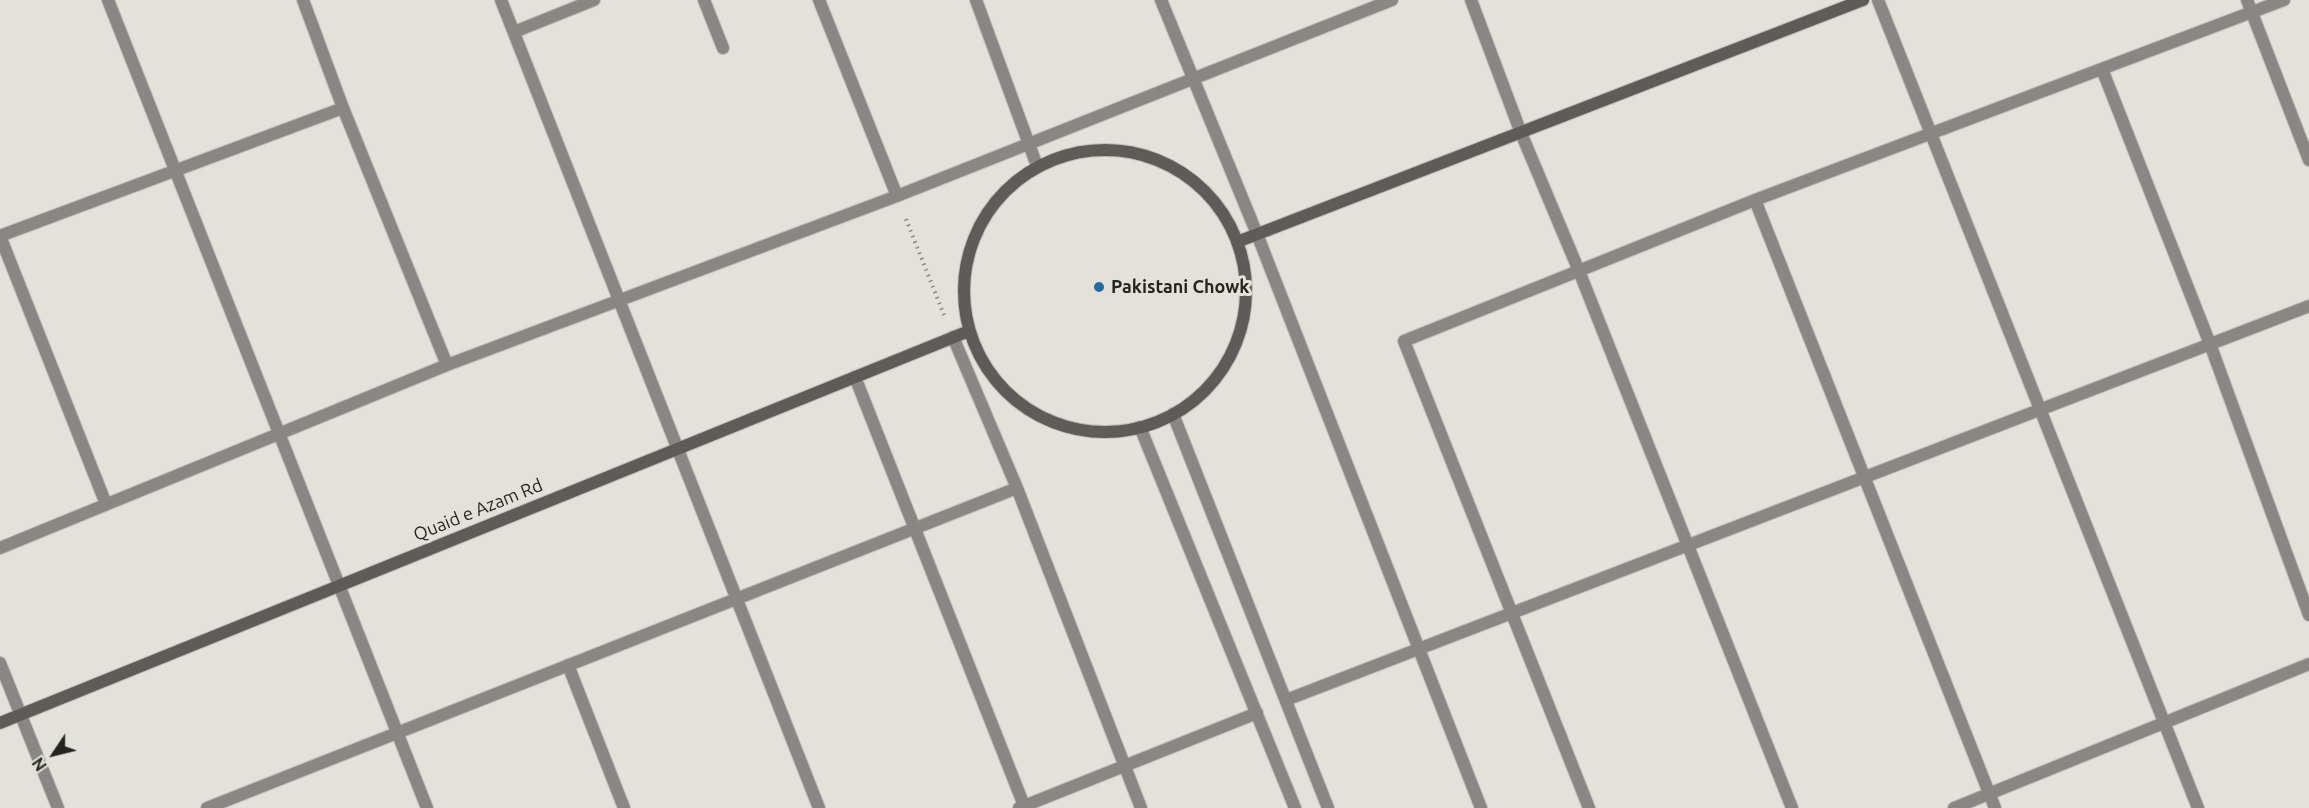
<!DOCTYPE html>
<style>
body{margin:0}
#map{position:relative;width:2309px;height:808px;overflow:hidden;background:#e3e1da;font-family:Ubuntu,sans-serif}
canvas{display:block}
.north{position:absolute;left:24px;top:724px;width:60px;height:60px;-webkit-text-stroke:4px #e3e1da;paint-order:stroke;rotate:235deg;font-size:16px;font-weight:700;line-height:24px;text-align:center;color:#242421}
.north::after{content:'';display:block;margin:auto;width:21px;height:27px;background:#242421;clip-path:polygon(50% 0,100% 100%,50% 72%,0 100%)}
</style>
<div id="map">
<canvas width="2309" height="808"></canvas>
<div class="north">N</div>
</div>
<script>
const ctx = document.querySelector('canvas').getContext('2d');
ctx.lineJoin = 'round';
function toPath(rows) {
  const path = new Path2D();
  for (const r of rows) {
    if (r.length === 3) {
      path.moveTo(r[0] + r[2], r[1]);
      path.arc(r[0], r[1], r[2], 0, 2 * Math.PI);
      continue;
    }
    path.moveTo(r[0], r[1]);
    for (let i = 2; i < r.length; i += 2) path.lineTo(r[i], r[i + 1]);
  }
  return path;
}
function strokePath(path, color, width, dash) {
  ctx.strokeStyle = color;
  ctx.lineWidth = width;
  ctx.lineCap = dash ? 'butt' : 'round';
  ctx.setLineDash(dash || []);
  ctx.stroke(path);
}
function drawText(font, color, halo, rows, align = 'center') {
  ctx.font = font + ' Ubuntu,sans-serif';
  ctx.lineWidth = 6;
  ctx.setLineDash([]);
  ctx.textBaseline = 'middle';
  ctx.strokeStyle = halo;
  ctx.fillStyle = color;
  for (const [text, x, y, turn = 0] of rows) {
    ctx.save();
    ctx.translate(x, y);
    ctx.rotate((+turn || 0) * Math.PI / 180);
    ctx.textAlign = isNaN(turn) ? turn : align;
    if (halo) ctx.strokeText(text, 0, 0);
    ctx.fillText(text, 0, 0);
    ctx.restore();
  }
}
const minor = toPath([
 [108,0,427,808],
 [303,0,343,108,447,365],
 [501,0,819,808],
 [704,0,723,48],
 [819,0,897,196],
 [1161,0,1257,234,1481,808],
 [1471,0,1521,133,1579,271,1792,808],
 [1878,0,2198,808],
 [514,32,594,0],
 [2102,69,2210,344,2309,615],
 [1755,200,1995,808],
 [0,236,343,108],
 [0,236,106,504],
 [953,337,1017,488,1141,808],
 [855,377,1025,808],
 [0,548,447,365,897,196,1392,0],
 [568,665,624,808],
 [1286,700,2309,306],
 [207,808,1017,488],
 [1019,808,1257,713],
 [1589,808,1404,341,1755,200,2284,0]
]);
const tertiary = toPath([
 [976,0,1037,166],
 [2247,0,2309,160],
 [1173,414,1328,808],
 [1140,427,1295,808],
 [0,663,58,808],
 [1954,808,2309,664]
]);
const secondary = toPath([
 [1105,291,141],
 [1237,242,1863,0],
 [0,723,969,331]
]);
strokePath(minor, '#c1bfb9', 14);
strokePath(tertiary, '#c1bfb9', 14);
strokePath(secondary, '#c1bfb9', 14);
strokePath(toPath([
 [906,219,944,315]
]), '#898883', 4, [1.5, 4.5]);
strokePath(minor, '#888784', 12);
strokePath(tertiary, '#888784', 12);
strokePath(secondary, '#5d5c58', 12);
for (const [x, y, r, color] of [
 [1099,287,6,"#246ca0"]
]) {
  const dot = new Path2D();
  dot.arc(x, y, r, 0, 2 * Math.PI);
  ctx.fillStyle = color;
  ctx.fill(dot);
  strokePath(dot, '#e3e1da', 2);
}
drawText('bold 18px', '#242421', '#e3e1da', [
 ["Pakistani Chowk",1111,287]
], 'left');
drawText('18px', '#242421', '#e3e1da', [
 ["Quaid e Azam Rd",478,510,-22]
]);
</script>
